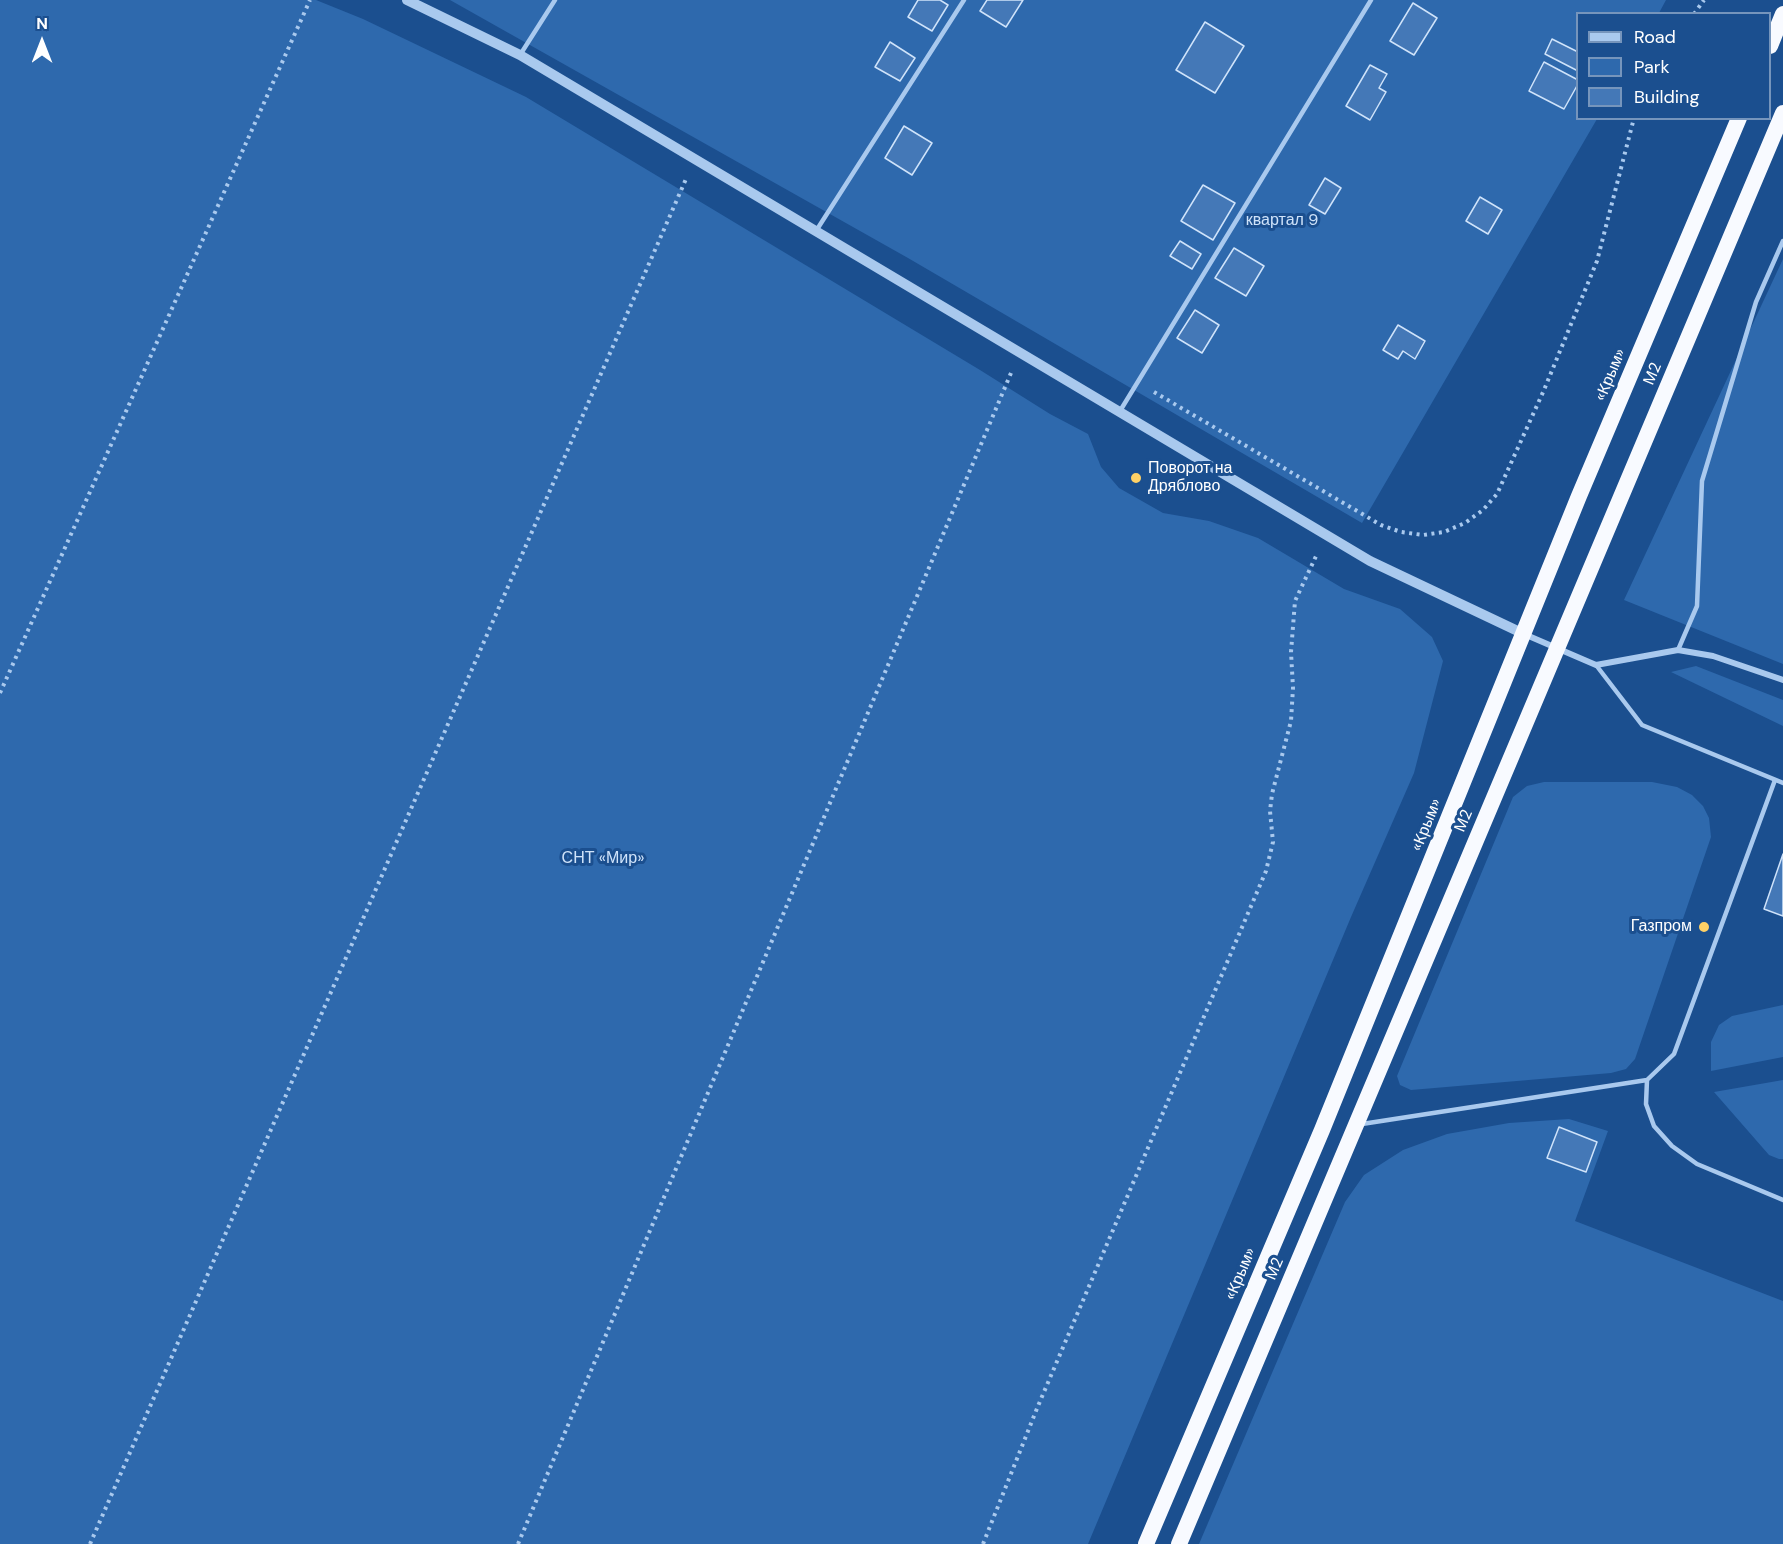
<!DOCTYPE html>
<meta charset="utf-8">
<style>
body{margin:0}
#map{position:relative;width:1783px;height:1544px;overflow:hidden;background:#1b4f8f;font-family:"DM Sans",sans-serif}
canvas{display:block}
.legend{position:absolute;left:1576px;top:12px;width:195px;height:108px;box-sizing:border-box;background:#1b4f8f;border:2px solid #7695bc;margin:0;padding:8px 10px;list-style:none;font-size:18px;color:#fff}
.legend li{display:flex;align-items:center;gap:12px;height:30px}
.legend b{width:30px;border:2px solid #7695bc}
.north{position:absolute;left:12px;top:12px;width:60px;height:60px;-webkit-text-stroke:4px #1b4f8f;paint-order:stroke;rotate:0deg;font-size:16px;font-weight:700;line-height:24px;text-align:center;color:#fff}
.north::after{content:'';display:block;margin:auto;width:21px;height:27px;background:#fff;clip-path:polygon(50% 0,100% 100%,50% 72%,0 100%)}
</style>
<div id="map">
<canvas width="1783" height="1544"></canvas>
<ul class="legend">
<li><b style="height:8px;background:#a9c9ee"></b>Road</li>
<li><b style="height:16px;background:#2e69ad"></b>Park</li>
<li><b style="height:16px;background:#4478b7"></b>Building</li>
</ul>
<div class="north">N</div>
</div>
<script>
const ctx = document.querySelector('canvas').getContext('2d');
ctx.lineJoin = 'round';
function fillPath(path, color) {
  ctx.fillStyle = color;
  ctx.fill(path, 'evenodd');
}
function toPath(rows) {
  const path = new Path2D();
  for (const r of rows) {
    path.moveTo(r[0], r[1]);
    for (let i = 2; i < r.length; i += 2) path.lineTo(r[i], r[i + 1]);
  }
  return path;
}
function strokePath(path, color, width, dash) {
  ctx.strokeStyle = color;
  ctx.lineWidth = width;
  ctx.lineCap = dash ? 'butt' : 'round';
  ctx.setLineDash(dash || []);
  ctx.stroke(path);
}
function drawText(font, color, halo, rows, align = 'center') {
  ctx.font = font + ' "DM Sans",sans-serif';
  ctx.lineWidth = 6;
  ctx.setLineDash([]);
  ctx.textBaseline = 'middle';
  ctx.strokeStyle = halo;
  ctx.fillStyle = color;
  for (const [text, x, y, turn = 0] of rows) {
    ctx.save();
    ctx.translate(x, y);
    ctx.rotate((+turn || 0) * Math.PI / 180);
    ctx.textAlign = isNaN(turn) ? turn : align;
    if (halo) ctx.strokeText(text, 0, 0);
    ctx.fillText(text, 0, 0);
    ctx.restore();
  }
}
fillPath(toPath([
 [0,0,316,0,363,19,526,97,980,370,1050,414,1088,434,1101,467,1119,488,1163,513,1209,521,1258,538,1344,589,1400,609,1432,637,1443,661,1414,773,1351,917,1088,1544,0,1544],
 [450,0,1666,0,1659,13,1578,14,1578,118,1597,119,1362,523,908,258],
 [1783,259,1783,664,1624,600],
 [1696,666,1783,700,1783,726,1671,672],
 [1544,782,1652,782,1677,787,1692,795,1703,806,1709,818,1711,837,1635,1059,1626,1069,1611,1073,1411,1090,1400,1085,1397,1076,1513,797,1527,786],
 [1783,1005,1783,1057,1711,1071,1711,1042,1719,1025,1732,1016],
 [1783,1080,1783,1159,1779,1159,1769,1155,1714,1092],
 [1569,1119,1608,1131,1575,1221,1783,1301,1783,1544,1199,1544,1345,1202,1364,1175,1403,1150,1447,1134,1509,1123]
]), '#2e69ad');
const building = toPath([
 [918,0,940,0,948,5,932,31,908,17,918,0],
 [987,0,1023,0,1006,27,980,11,987,0],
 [1413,3,1437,18,1414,55,1390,41,1413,3],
 [1205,22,1244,46,1215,93,1176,70,1205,22],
 [1552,39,1578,52,1578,71,1545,54,1552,39],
 [890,42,915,58,900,81,875,67,890,42],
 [1544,62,1578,80,1578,84,1564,109,1529,91,1544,62],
 [1370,65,1387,74,1379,88,1386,92,1370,120,1346,106,1370,65],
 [904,126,932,143,912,175,885,158,904,126],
 [1325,178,1341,188,1325,214,1309,205,1325,178],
 [1203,185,1235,203,1213,240,1181,221,1203,185],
 [1480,197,1502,210,1488,234,1466,221,1480,197],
 [1180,241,1201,254,1192,269,1170,256,1180,241],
 [1234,248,1264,266,1246,296,1215,278,1234,248],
 [1195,310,1219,325,1202,353,1177,338,1195,310],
 [1398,325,1425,341,1415,359,1403,351,1398,359,1383,350,1398,325],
 [1783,854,1783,916,1764,909,1783,854],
 [1559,1127,1597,1142,1586,1172,1547,1158,1559,1127]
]);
fillPath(building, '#4478b7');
strokePath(building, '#cfe3fa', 1.5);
strokePath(toPath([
 [1694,14,1704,0],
 [1154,392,1381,525,1401,532,1423,535,1444,532,1465,523,1483,510,1497,494,1544,390,1597,261,1634,118],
 [0,693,310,0],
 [90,1544,686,179],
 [518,1544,1011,373],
 [983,1544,1038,1406,1266,871,1273,842,1270,811,1272,794,1291,721,1293,688,1291,652,1295,601,1317,554]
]), '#a9c9ee', 4, [3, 4.5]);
strokePath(toPath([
 [520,55,555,0],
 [816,231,964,0],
 [1120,411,1371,0],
 [1678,650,1697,606,1702,481,1756,302,1783,241],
 [1596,665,1642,725,1783,783],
 [1775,780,1674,1054,1647,1080,1646,1104,1654,1126,1672,1146,1697,1164,1783,1200],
 [1362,1124,1647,1080]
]), '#a9c9ee', 4.5);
strokePath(toPath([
 [1524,634,1596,665,1678,650,1713,656,1783,680]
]), '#a9c9ee', 6);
strokePath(toPath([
 [407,0,520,55,1370,561,1524,634]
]), '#a9c9ee', 10);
strokePath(toPath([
 [1770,46,1783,14],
 [1146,1544,1322,1130,1579,496,1739,118],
 [1179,1544,1783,113]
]), '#f8faff', 16);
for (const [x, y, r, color] of [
 [1136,478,6,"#ffd166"],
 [1704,927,6,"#ffd166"]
]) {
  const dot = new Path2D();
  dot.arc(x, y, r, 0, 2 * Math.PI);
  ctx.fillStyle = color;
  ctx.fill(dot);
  strokePath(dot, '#1b4f8f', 2);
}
drawText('16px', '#cfe3fa', '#1b4f8f', [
 ["квартал 9",1282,221],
 ["СНТ «Мир»",603,859]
]);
drawText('16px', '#fff', '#1b4f8f', [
 ["М2",1653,374,-67],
 ["«Крым»",1611,375,-67],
 ["М2",1464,821,-67],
 ["«Крым»",1427,825,-68],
 ["М2",1275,1269,-67],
 ["«Крым»",1241,1274,-67]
]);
drawText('16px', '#fff', '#1b4f8f', [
 ["Поворот на",1148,469],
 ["Дряблово",1148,487],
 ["Газпром",1692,927,"right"]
], 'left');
</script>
